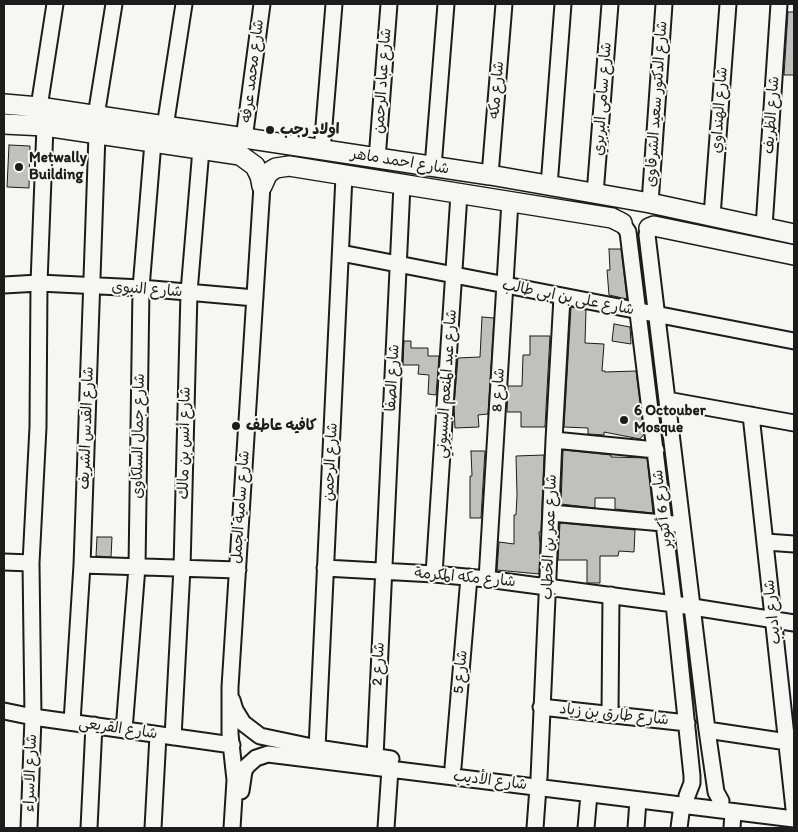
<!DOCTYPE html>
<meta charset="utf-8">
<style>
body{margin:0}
#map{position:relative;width:798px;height:832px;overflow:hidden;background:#f6f6f2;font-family:Itim,sans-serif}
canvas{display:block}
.frame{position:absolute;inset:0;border:5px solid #1c1c1c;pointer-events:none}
</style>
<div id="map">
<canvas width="798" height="832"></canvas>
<div class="frame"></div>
</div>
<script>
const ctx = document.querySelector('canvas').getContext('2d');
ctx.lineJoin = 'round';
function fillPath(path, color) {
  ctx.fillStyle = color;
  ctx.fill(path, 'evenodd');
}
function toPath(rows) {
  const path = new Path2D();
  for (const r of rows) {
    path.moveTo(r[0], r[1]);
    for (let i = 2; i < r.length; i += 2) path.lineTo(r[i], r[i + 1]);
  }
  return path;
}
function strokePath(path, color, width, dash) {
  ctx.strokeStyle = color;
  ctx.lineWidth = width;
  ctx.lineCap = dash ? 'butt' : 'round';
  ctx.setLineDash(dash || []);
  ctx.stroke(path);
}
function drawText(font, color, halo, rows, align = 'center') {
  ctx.font = font + ' Itim,"Playpen Sans Arabic",sans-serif';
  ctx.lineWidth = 4;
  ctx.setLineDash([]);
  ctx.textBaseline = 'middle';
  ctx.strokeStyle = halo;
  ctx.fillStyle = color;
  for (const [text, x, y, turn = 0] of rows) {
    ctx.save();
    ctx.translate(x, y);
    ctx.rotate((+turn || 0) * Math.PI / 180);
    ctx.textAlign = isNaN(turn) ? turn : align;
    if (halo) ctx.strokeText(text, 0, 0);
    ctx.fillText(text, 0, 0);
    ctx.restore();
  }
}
const building = toPath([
 [788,12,794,12,794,75,784,75,788,12],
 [9,145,30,146,29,188,7,187,9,145],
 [609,249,621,249,627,299,609,295,607,270,610,270,609,249],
 [571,307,586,310,585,343,604,344,602,371,605,371,605,372,636,371,644,434,640,439,604,432,604,435,588,434,588,428,564,427,571,307],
 [482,317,494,318,488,414,478,415,479,427,455,428,454,405,458,358,480,357,482,317],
 [614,324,630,327,631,344,612,341,614,324],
 [530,336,550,336,545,427,521,427,521,412,507,412,508,386,522,386,523,355,530,355,530,336],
 [404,341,411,341,411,348,428,348,428,356,439,356,436,395,428,394,429,375,418,374,419,365,403,365,404,341],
 [563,450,611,455,611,457,647,458,653,513,615,509,615,498,595,498,595,508,561,504,563,450],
 [471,451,485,451,481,518,470,518,470,476,472,476,471,451],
 [544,455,541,532,539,532,540,544,539,574,497,570,499,542,514,544,514,515,516,515,517,495,516,456,544,455],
 [560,523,635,530,634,552,619,551,618,556,600,556,600,583,587,583,587,560,558,560,560,523],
 [97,537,112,537,111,557,96,556,97,537]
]);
fillPath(building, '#c0c0bd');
strokePath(building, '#1c1c1c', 1);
const minor = toPath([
 [39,107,55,4],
 [96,116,114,4],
 [165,127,184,4],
 [244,139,262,4],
 [322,150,334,4],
 [377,159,389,4],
 [433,167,446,4],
 [490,175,504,4],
 [549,186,563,4],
 [595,194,610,4],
 [650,203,664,4],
 [712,216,728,4],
 [622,223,628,232,674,604,692,776,692,783,687,796],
 [764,227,779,4],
 [649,228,647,235,707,730,716,792,721,801],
 [341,253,794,341],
 [4,285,39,283,141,288,255,298],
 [667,400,794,423],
 [751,415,794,809],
 [554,440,656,450],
 [551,513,674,524],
 [766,542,794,544],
 [4,562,31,563],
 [82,565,238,570],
 [325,568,434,574,487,579,674,604,794,623],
 [434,574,459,194],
 [487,579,510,201],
 [232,700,235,710,243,723,260,736,317,748,391,759],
 [541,707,687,723],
 [4,711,33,717,232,745],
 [610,714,611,595],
 [72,722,82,565,97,134],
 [124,730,137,567,141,288,153,142],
 [707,730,794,743],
 [173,737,182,568,189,292,201,149],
 [317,748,344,176],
 [375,757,402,185],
 [453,767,469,577],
 [539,778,554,440,562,297],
 [241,791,244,771,247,766,256,758,268,754,794,819],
 [29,828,33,717,31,563,38,427,39,283,45,126],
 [89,828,94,725],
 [153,828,158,735],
 [232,828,235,780,230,734,230,687,262,186],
 [386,828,390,769],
 [535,828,538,787],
 [586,828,589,794],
 [636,828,638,800],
 [679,828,682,805],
 [732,828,733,812]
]);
const major = toPath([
 [4,104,39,107,490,175,650,203,794,234],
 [4,124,45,126,240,155,255,166,260,176,262,186],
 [262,186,267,175,271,171,276,168,289,166,612,218,622,223],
 [649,228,654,226,794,255]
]);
strokePath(minor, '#1c1c1c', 19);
strokePath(major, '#1c1c1c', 22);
strokePath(minor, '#f6f6f2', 15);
strokePath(major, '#f6f6f2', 19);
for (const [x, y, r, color] of [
 [270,130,5,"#1c1c1c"],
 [19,167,5,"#1c1c1c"],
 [624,420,5,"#1c1c1c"],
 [236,426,5,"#1c1c1c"]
]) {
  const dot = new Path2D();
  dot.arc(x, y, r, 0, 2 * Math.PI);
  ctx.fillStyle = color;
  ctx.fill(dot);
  strokePath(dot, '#f6f6f2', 2);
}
drawText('15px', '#1c1c1c', '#f6f6f2', [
 ["شارع محمد عرفه",253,71,-83],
 ["شارع عباد الرحمن",383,81,-86],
 ["شارع مكه",497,90,-85],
 ["شارع سامى البربري",603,99,-86],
 ["شارع الدكتور سعيد الشرقاوى",657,104,-86],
 ["شارع الهنداوي",720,110,-86],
 ["شارع الظريف",772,115,-86],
 ["شارع احمد ماهر",400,162,9],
 ["شارع النبوى",147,290,4],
 ["شارع على بن ابى طالب",568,298,11],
 ["شارع الصفا",393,378,-87],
 ["شارع عبد المنعم البسيوني",447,384,-86],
 ["شارع 8",499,390,-87],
 ["شارع القدس الشريف",87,428,-88],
 ["شارع جمال السلكاوى",139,436,-89],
 ["شارع أنس بن مالك",185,443,-89],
 ["شارع الرحمن",331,462,-87],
 ["شارع سامية الجمل",241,507,-86],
 ["شارع 6 أكتوبر",663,509,-97],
 ["شارع عمر بن الخطاب",550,537,-88],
 ["شارع مكه المكرمة",465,578,5],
 ["شارع اديب",773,612,-96],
 ["شارع 2",379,664,-87],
 ["شارع 5",461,672,-85],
 ["شارع طارق بن زياد",614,715,6],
 ["شارع القريعى",118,729,8],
 ["شارع الاسراء",31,773,-88],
 ["شارع الأديب",490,781,7]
]);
drawText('bold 15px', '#1c1c1c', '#f6f6f2', [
 ["اولاد رجب",280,130],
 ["Metwally",29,158],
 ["Building",29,175],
 ["6 Octouber",634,411],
 ["Mosque",634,428],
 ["كافيه عاطف",246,426]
], 'left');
</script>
